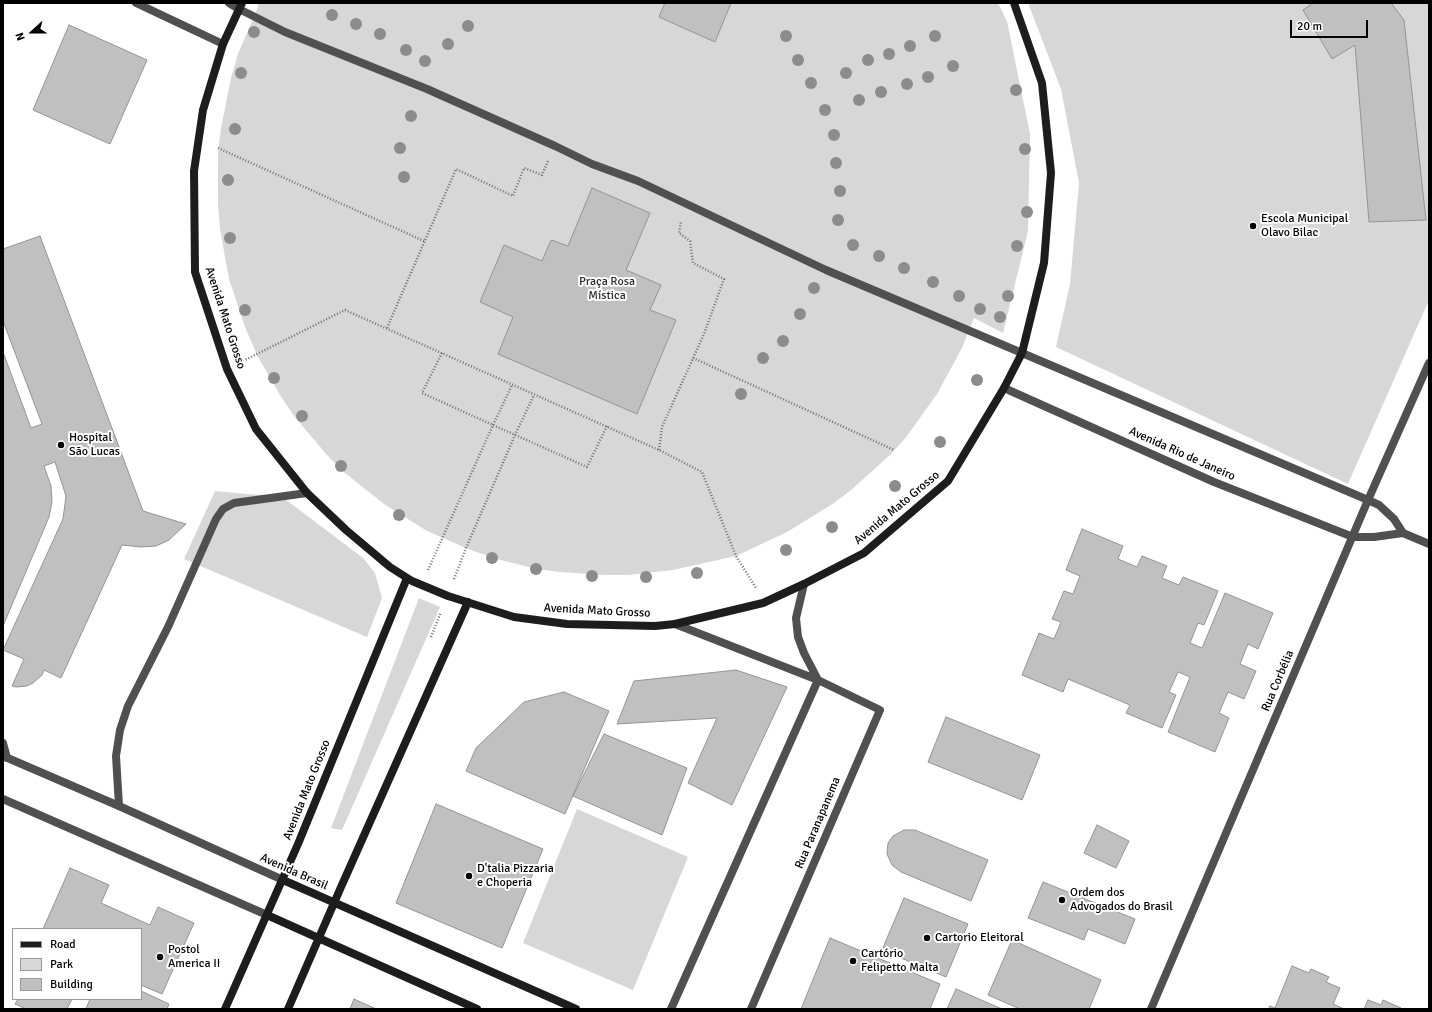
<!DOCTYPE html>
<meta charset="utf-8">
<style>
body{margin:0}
#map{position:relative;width:1432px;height:1012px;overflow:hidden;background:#fff;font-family:Signika,sans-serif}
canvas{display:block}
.frame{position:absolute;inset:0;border:4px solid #000;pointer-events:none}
.legend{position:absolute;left:12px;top:928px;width:130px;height:72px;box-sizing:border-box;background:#fff;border:1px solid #999;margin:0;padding:5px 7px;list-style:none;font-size:12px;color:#000}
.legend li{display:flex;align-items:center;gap:8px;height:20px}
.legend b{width:20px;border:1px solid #999}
.north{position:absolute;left:12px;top:12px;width:40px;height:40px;-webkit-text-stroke:3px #fff;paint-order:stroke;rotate:249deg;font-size:11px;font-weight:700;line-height:16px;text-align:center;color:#000}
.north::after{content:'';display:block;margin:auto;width:14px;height:18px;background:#000;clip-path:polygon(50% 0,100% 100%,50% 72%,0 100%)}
.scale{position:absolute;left:1290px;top:20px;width:78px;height:18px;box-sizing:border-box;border:2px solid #000;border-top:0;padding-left:5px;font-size:12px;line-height:14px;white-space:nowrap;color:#000;-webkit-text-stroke:3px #fff;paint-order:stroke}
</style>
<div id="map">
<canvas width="1432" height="1012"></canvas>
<div class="frame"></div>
<ul class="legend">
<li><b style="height:5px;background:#1d1d1d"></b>Road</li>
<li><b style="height:11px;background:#d7d7d7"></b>Park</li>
<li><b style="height:11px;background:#c0c0c0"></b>Building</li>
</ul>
<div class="north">N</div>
<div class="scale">20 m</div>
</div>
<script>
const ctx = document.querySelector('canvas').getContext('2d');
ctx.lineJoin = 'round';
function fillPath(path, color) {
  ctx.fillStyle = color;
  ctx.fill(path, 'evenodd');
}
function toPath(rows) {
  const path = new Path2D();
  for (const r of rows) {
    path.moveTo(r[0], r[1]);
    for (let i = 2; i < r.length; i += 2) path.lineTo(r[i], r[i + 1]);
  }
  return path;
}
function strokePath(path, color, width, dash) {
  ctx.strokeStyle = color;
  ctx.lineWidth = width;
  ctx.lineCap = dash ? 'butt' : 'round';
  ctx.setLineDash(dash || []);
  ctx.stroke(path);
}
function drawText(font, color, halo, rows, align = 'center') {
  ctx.font = font + ' Signika,sans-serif';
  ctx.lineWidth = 4;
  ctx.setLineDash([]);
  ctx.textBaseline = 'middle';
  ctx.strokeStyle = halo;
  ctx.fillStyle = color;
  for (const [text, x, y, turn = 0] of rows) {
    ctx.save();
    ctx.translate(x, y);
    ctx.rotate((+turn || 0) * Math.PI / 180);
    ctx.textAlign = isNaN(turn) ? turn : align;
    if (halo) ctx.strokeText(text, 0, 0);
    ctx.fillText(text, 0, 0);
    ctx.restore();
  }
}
fillPath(toPath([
 [258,3,998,3,1007,21,1030,134,1028,231,1003,333,974,318,962,348,937,394,907,436,890,455,851,490,831,505,787,532,736,556,673,570,628,575,605,575,560,572,537,569,493,558,466,548,427,531,384,504,345,473,327,455,294,416,280,395,257,355,245,327,229,279,220,229,218,204,218,153,221,128,231,78,238,54,258,7],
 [1028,3,1429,3,1429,300,1348,484,1056,347,1070,284,1079,183,1061,89],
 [215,491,247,494,281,496,363,558,375,573,382,598,367,637,184,559],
 [419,598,440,607,342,830,331,828],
 [577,809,688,857,633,990,523,943]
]), '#d7d7d7');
const building = toPath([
 [665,3,731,3,715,42,659,17,665,3],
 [1313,3,1391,3,1404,20,1426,220,1369,222,1355,45,1332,59,1303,10,1313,3],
 [69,25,147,60,110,144,33,110,69,25],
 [592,188,650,213,626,270,661,285,650,310,676,320,637,414,498,354,513,317,480,302,504,245,542,261,551,240,568,246,592,188],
 [40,236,143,511,186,524,169,540,156,546,141,547,122,545,61,678,44,670,42,675,33,683,27,686,16,687,12,686,24,659,3,650,63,519,66,496,55,462,44,466,51,486,52,502,49,517,3,626,3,352,31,428,42,424,3,321,3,249,40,236],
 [1082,529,1123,546,1118,559,1137,567,1142,556,1167,566,1162,578,1179,585,1183,577,1218,591,1204,625,1198,623,1190,643,1202,648,1225,593,1273,613,1258,649,1248,644,1240,664,1256,671,1244,699,1228,692,1219,713,1229,718,1215,752,1168,732,1190,677,1178,672,1169,692,1176,695,1162,728,1126,713,1130,705,1068,679,1063,692,1022,675,1039,633,1054,639,1061,622,1052,619,1064,591,1073,594,1080,576,1066,570,1082,529],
 [736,670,787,687,732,805,688,783,717,718,617,724,634,681,736,670],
 [564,692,609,711,565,814,466,771,476,748,524,702,564,692],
 [946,717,1040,755,1022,800,928,762,946,717],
 [604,734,687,768,662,835,573,796,604,734],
 [436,804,543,849,502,948,396,903,436,804],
 [1097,825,1129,841,1116,868,1084,853,1097,825],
 [904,830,915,830,988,860,971,901,901,872,892,865,887,854,888,843,893,836,904,830],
 [70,868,109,885,101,903,150,925,158,907,194,923,162,994,141,985,141,929,43,929,70,868],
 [1043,882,1135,919,1125,944,1088,929,1084,940,1028,918,1043,882],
 [904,898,968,924,946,977,882,950,904,898],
 [830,938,940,984,930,1009,801,1009,830,938],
 [1012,940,1101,980,1089,1009,1020,1009,988,995,1012,940],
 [1292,966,1309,973,1311,969,1329,977,1326,982,1340,988,1333,1004,1344,1009,1268,1009,1270,1006,1275,1008,1292,966],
 [956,989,1002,1009,947,1009,956,989],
 [141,991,169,1004,167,1009,86,1009,90,999,141,999,141,991],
 [18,999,72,999,67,1009,26,1009,15,1004,18,999],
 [354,999,376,1009,350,1009,354,999],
 [1368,1000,1381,1005,1383,1000,1401,1008,1401,1009,1364,1009,1368,1000]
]);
fillPath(building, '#c0c0c0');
strokePath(building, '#949494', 1);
strokePath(toPath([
 [218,148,424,241],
 [387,328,456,169,513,196,524,168,542,175,548,161],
 [442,353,422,393,493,425,587,467,607,426],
 [693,358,894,450],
 [243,361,345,310,659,450,702,472,736,556,756,588],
 [659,450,662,427,704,334,724,279,693,263,690,241,679,233,681,222],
 [428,570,493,425,512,385],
 [454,579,466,548,515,435,534,395],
 [431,637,441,612]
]), '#727272', 2.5, [1, 2]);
strokePath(toPath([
 [239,9,285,32,427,89,555,146,592,164,638,181,826,270,1022,353],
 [804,584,796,618,798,637,804,653,818,680],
 [675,624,818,680,880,710,751,1009],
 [3,743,7,758],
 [119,806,116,756,120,730,128,706,168,627,216,519,223,509,234,503,307,493],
 [671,1009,818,680]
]), '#505050', 8);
strokePath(toPath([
 [1151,1009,1368,500,1429,363]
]), '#505050', 8);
strokePath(toPath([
 [136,3,223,44],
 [229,3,239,9],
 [1022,353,1368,500,1379,505,1394,519,1403,533],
 [1004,388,1214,482,1353,537,1374,537,1403,533],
 [1403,533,1429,544],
 [3,756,119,806,283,880],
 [3,799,267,915]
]), '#505050', 8);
strokePath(toPath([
 [242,3,223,44,203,110,194,171,195,272,227,369,256,429,307,493,346,530,371,551,390,567,412,581,448,596,514,617,567,624,655,626,675,624,763,603,804,584,864,553,948,481,1004,388,1022,353,1044,263,1051,173,1042,83,1014,3],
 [283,880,576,1009],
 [267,915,477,1009],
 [225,1009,298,844,407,578],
 [288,1009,341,887,468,602]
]), '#1d1d1d', 8);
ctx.fillStyle = '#8c8c8c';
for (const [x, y] of [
 [332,15],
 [356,24],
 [468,26],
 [254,32],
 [380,34],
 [786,36],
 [935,36],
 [448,44],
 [910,46],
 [406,50],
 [889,54],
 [798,60],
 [868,60],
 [425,61],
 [953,66],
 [241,73],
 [846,73],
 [928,77],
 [811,83],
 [907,84],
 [1016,90],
 [881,92],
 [859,100],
 [825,110],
 [411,116],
 [235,129],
 [834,135],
 [400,148],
 [1025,149],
 [836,163],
 [404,177],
 [228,180],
 [840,191],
 [1027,212],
 [838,220],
 [230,238],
 [853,245],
 [1017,246],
 [879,256],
 [904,268],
 [933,282],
 [814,288],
 [959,296],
 [1008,296],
 [980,309],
 [245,310],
 [800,314],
 [1000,317],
 [783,341],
 [763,358],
 [274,378],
 [977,380],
 [741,394],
 [302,416],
 [940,442],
 [341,466],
 [895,486],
 [399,515],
 [832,527],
 [786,550],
 [492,558],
 [536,569],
 [697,573],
 [592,576],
 [646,577]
]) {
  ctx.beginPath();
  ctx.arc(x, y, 6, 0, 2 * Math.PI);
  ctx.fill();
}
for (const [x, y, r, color] of [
 [1253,226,4,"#000"],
 [61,445,4,"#000"],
 [469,876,4,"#000"],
 [1062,900,4,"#000"],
 [927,938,4,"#000"],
 [160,957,4,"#000"],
 [853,961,4,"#000"]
]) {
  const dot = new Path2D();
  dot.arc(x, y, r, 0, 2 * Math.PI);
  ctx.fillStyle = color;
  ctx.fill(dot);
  strokePath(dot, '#fff', 1.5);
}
drawText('12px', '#000', '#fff', [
 ["Escola Municipal",1261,219],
 ["Olavo Bilac",1261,233],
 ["Hospital",69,438],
 ["São Lucas",69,452],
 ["D'talia Pizzaria",477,869],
 ["e Choperia",477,883],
 ["Ordem dos",1070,893],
 ["Advogados do Brasil",1070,907],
 ["Cartorio Eleitoral",935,938],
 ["Postol",168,950],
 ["America II",168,964],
 ["Cartório",861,954],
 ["Felipetto Malta",861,968]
], 'left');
drawText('12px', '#2e2e2e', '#fff', [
 ["Praça Rosa",607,282],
 ["Mística",607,296]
]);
drawText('12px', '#000', '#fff', [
 ["Avenida Mato Grosso",225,318,72],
 ["Avenida Rio de Janeiro",1182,454,24],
 ["Avenida Mato Grosso",897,508,-40],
 ["Avenida Mato Grosso",597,611,3],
 ["Rua Corbélia",1278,681,-67],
 ["Avenida Mato Grosso",307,790,-68],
 ["Rua Paranapanema",818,823,-67],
 ["Avenida Brasil",294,872,24]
]);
</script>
